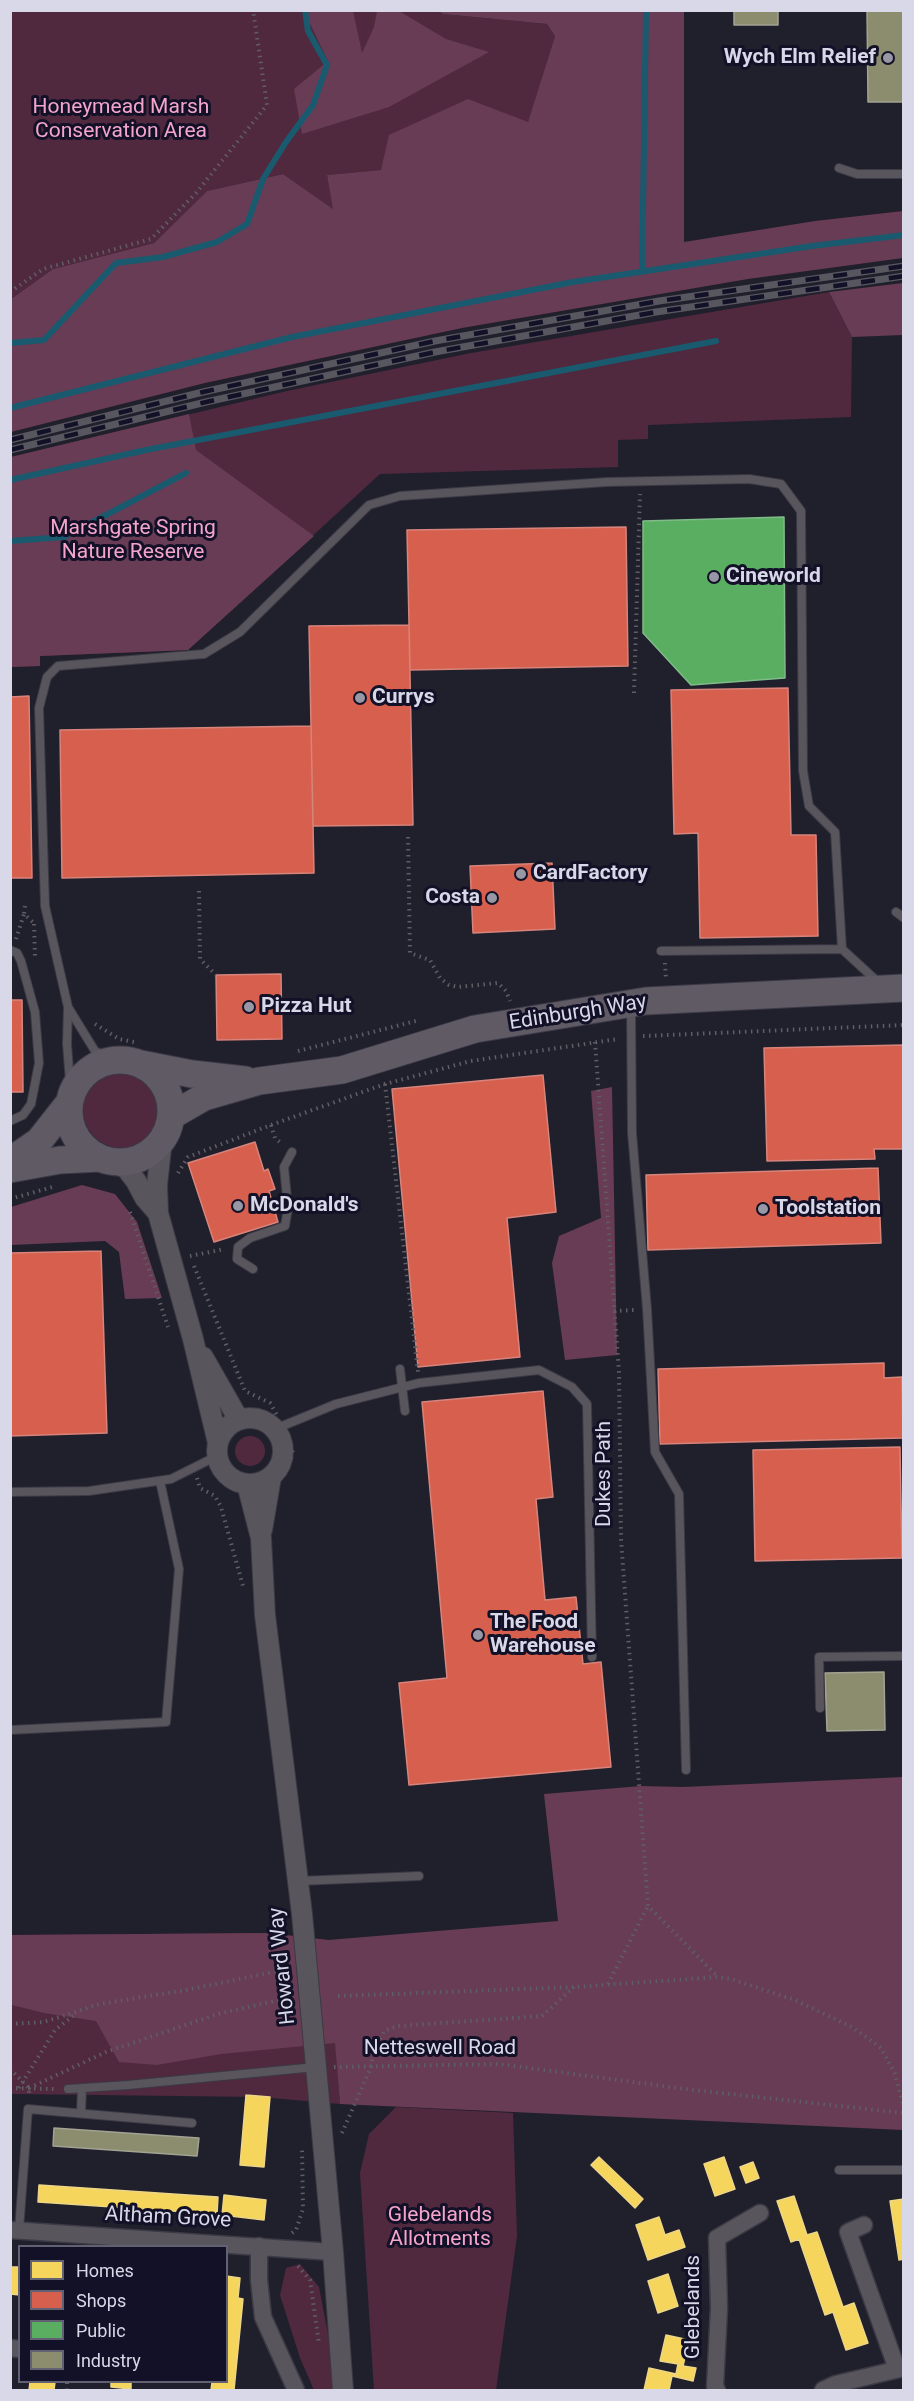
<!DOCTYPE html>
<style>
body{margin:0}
#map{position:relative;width:914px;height:2401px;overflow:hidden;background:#201f2c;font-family:Roboto,sans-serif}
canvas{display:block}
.frame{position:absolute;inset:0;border:12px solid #d8d8e8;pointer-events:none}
.legend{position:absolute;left:18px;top:2245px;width:210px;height:138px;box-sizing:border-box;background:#131127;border:2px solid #626174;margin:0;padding:8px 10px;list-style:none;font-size:18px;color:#d8d8e8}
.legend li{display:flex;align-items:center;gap:12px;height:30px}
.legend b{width:30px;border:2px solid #626174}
</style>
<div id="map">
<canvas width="914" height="2401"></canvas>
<div class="frame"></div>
<ul class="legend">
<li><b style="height:16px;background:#f6d55c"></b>Homes</li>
<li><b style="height:16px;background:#d6604d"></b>Shops</li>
<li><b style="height:16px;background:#5aae61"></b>Public</li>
<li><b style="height:16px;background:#8c8c6e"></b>Industry</li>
</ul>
</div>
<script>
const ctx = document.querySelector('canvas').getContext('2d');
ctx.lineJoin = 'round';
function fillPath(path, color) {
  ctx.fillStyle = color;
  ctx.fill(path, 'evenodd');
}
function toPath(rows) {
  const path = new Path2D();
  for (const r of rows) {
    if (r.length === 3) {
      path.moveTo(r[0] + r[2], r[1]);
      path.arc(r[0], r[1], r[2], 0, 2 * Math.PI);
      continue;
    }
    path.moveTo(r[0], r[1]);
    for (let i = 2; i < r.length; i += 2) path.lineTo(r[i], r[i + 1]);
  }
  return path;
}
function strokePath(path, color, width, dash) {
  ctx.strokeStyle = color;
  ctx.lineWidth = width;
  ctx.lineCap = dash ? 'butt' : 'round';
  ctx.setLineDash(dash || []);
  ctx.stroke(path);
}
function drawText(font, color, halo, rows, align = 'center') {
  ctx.font = font + ' Roboto,sans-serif';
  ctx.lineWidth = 6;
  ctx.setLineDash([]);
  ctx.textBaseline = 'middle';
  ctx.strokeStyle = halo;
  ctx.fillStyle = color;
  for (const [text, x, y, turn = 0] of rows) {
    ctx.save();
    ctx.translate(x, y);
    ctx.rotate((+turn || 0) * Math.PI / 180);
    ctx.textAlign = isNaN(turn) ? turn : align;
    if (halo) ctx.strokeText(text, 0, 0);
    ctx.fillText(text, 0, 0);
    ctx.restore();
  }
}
fillPath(toPath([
 [11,11,438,11,443,14,547,24,555,36,528,123,382,170,327,175,334,210,283,174,207,191,154,243,53,269,11,299],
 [829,292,852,337,851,417,648,425,648,439,618,440,618,467,380,474,188,650,40,656,40,666,11,667,11,457,287,391,471,353],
 [121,1110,38],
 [250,1451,15],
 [268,1933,328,1940,340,2104,260,2097,11,2094,11,1935],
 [396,2107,513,2113,517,2236,496,2390,374,2390,360,2173,369,2134],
 [300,2264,319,2287,336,2376,337,2390,314,2390,300,2358,280,2295,286,2268]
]), '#50293e');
fillPath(toPath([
 [377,11,399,11,446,39,489,52,389,107,302,134,294,89,328,61,304,11,353,11,362,53,374,27],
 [438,11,684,11,684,242,815,221,903,211,903,258,748,279,462,328,205,383,11,432,11,299,53,269,154,243,207,191,283,174,333,209,327,175,381,170,389,135,468,99,528,122,555,36,547,24,443,14],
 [903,283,903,335,852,337,829,292],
 [189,414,196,450,314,536,188,650,40,656,40,666,11,667,11,457],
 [612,1087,617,1355,565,1360,552,1263,559,1236,601,1218,591,1091],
 [82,1185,115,1194,137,1222,162,1298,125,1299,119,1252,105,1241,11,1245,11,1207],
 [903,1777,903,2130,340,2104,335,2043,221,2054,157,2065,119,2062,96,2021,44,2013,12,2005,11,2001,11,1935,268,1933,328,1940,558,1921,544,1794,641,1786,683,1787]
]), '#683c54');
const homes = toPath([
 [246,2095,270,2097,264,2167,240,2165,246,2095],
 [599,2157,643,2199,635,2208,591,2165,599,2157],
 [724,2157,735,2189,715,2196,704,2164,724,2157],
 [753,2162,759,2178,746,2183,740,2167,753,2162],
 [39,2185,218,2197,217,2214,38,2202,39,2185],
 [224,2195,266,2200,264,2220,222,2215,224,2195],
 [794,2196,807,2235,817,2232,843,2307,854,2303,868,2343,846,2350,833,2312,825,2315,799,2239,791,2242,777,2201,794,2196],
 [904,2199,904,2259,899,2260,890,2201,904,2199],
 [659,2217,665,2235,679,2230,685,2247,648,2260,636,2225,659,2217],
 [10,2267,20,2267,20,2295,10,2294,10,2267],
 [668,2274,678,2306,658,2313,648,2281,668,2274],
 [226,2276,240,2278,238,2298,243,2299,234,2390,211,2390,212,2382,226,2382,226,2276],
 [666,2335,689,2340,683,2366,696,2368,693,2381,672,2376,669,2390,644,2390,649,2368,676,2374,678,2364,660,2361,666,2335],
 [30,2382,55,2382,54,2390,29,2390,30,2382],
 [111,2382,131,2382,131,2389,111,2387,111,2382]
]);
fillPath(homes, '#f6d55c');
strokePath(homes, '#edd686', 1.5);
const shops = toPath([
 [626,527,628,666,410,670,407,530,626,527],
 [409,625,413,825,313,826,309,626,409,625],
 [788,688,791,835,816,835,818,936,700,938,698,833,674,834,671,690,788,688],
 [29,696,32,878,10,878,10,697,29,696],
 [311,726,314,873,62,878,60,730,311,726],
 [552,863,555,929,473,933,470,866,552,863],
 [281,974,282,1039,217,1040,216,975,281,974],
 [10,1000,22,1000,23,1092,10,1092,10,1000],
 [904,1045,904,1149,874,1149,875,1159,767,1161,764,1048,904,1045],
 [543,1075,556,1212,507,1218,520,1357,418,1367,392,1089,543,1075],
 [255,1142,264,1171,268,1169,275,1189,269,1191,278,1222,214,1242,188,1163,255,1142],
 [878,1168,881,1243,648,1250,646,1175,878,1168],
 [101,1251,107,1433,10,1436,10,1253,101,1251],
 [884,1363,884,1378,902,1377,903,1438,660,1444,658,1369,884,1363],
 [543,1391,553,1497,536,1499,545,1600,576,1597,583,1664,601,1662,611,1767,409,1785,399,1683,447,1678,422,1402,543,1391],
 [900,1447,902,1558,755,1561,753,1450,900,1447]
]);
fillPath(shops, '#d6604d');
strokePath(shops, '#d7847c', 1.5);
const public = toPath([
 [784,517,785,678,691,685,643,633,643,521,784,517]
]);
fillPath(public, '#5aae61');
strokePath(public, '#80bb8a', 1.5);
const industry = toPath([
 [734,10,778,10,778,25,734,25,734,10],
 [867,10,904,10,904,102,868,102,867,10],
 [884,1672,885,1730,827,1731,825,1673,884,1672],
 [54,2128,199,2138,197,2156,53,2146,54,2128]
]);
fillPath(industry, '#8c8c6e');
strokePath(industry, '#a3a393', 1.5);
strokePath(toPath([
 [642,272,646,10],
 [10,343,44,340,116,263,163,257,217,242,247,224,263,179,286,142,313,105,327,65,308,31,305,10],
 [10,408,292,337,573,282,812,246,904,235],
 [10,480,146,450,716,341],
 [10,541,64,537,186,473]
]), '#195a6f', 6);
const service = toPath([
 [839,168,857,174,904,174],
 [896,912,904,918],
 [10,950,17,953,21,961,35,1012,39,1063,31,1104,23,1115,10,1121],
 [661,951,842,949,879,983],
 [68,1007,95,1051,114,1061],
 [631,1007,632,1133,647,1309,655,1452,679,1494,686,1770],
 [71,1095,67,1044,68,1007,45,906,39,708,47,677,58,666,204,654,240,632,369,505,400,496,607,482,749,479,781,484,801,511,803,771,809,806,835,832,842,949],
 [253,1269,237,1259,238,1247,250,1238,285,1226,288,1208,284,1167,292,1152],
 [400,1369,405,1411],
 [275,1429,336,1404,419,1383,539,1370,572,1387,587,1404,592,1657],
 [10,1492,89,1491,171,1479,217,1456],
 [820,1708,819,1657,904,1656],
 [10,1730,166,1722,179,1569,160,1481],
 [299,1881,419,1876],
 [68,2089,128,2085,316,2067],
 [81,2113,82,2088],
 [839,2170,904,2170],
 [19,2230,28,2109,192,2123]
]);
const minor = toPath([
 [864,2225,848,2232,897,2369],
 [10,2230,333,2252],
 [259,2246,259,2280,263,2317,296,2390],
 [10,2348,20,2349],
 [717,2390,715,2387,719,2308,717,2238,760,2213],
 [823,2390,836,2384,904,2368]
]);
const tertiary = toPath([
 [162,1140,157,1185,158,1213,193,1339,218,1443],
 [109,1161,126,1168,136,1181,145,1198,158,1213],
 [203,1357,239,1420],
 [250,1451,33],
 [247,1484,261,1538,265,1615,302,1914,333,2252,343,2390],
 [262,1530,271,1477]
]);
const trunk = toPath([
 [120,1111,51],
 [141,1064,192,1074,245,1080],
 [171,1116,204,1097,259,1081,342,1070,475,1029,646,1001,904,988],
 [10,1161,39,1141,69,1103],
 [10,1169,60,1160,100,1158]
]);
strokePath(service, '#3b3a45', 10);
strokePath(minor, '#3b3a45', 19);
strokePath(tertiary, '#3b3a45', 22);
strokePath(trunk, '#3b3a45', 29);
strokePath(toPath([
 [10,292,43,269,151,239,196,193,267,105,253,10],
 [634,693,640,494],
 [408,837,410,953,430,960,440,978,449,985,458,987,498,983,506,991,510,1001],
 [199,891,200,959,216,975],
 [25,906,24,914,34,923],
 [34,924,35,956],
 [16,939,24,914],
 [665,963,666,979],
 [95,1024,119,1039,134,1042],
 [643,1036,904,1025],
 [595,1042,619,1372,621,1539,648,1906,718,1977],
 [298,1051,416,1021],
 [385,1084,418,1372],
 [271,1125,275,1138,282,1144],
 [178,1173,188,1157,271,1125,385,1084,471,1061,618,1039],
 [10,1199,56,1186],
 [130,1212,168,1327],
 [190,1256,225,1249],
 [194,1266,245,1391,270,1403,277,1415],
 [614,1311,634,1310],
 [286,1469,293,1453,288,1438],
 [197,1478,200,1488,215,1496,221,1507,243,1586],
 [608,1984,648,1906],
 [338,1996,575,1987,718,1977,731,1979,795,2000,852,2027,881,2048,895,2074,904,2108],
 [10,2024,44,2022,100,2004,186,1990,288,1969],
 [334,2067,499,2064,693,2090,904,2113],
 [10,2069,29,2088,29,2096],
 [10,2088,55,2089],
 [19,2088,55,2030,77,2013],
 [29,2088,106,2052,218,2014,279,2000],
 [342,2133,371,2067,373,2054,384,2031,398,2026,542,2016,574,1987],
 [292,2233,296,2230,303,2209,302,2147],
 [298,2266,310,2280,319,2344],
 [67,2390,67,2382]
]), '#605d65', 4, [1.5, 4.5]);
strokePath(service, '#59555d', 8);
strokePath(minor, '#59555d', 16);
strokePath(tertiary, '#59555d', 20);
strokePath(trunk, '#605a65', 27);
const rail = toPath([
 [10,440,203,392,435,341,659,301,904,266],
 [10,450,206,402,435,352,656,312,904,276]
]);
strokePath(rail, '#58565f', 7);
strokePath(rail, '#131127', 4.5, [14]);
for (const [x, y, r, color] of [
 [888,58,6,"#9897a6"],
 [714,577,6,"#9897a6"],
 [360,698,6,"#9897a6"],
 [521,874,6,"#9897a6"],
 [492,898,6,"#9897a6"],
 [249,1007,6,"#9897a6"],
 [238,1206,6,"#9897a6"],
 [763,1209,6,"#9897a6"],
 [478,1635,6,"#9897a6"]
]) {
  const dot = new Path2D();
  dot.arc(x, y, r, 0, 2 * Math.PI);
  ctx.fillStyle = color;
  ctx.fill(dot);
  strokePath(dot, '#131127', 2);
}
drawText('bold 21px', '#d8d8e8', '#131127', [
 ["Wych Elm Relief",876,58,"right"],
 ["Cineworld",726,577],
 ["Currys",372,698],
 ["CardFactory",533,874],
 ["Costa",480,898,"right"],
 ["Pizza Hut",261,1007],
 ["McDonald's",250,1206],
 ["Toolstation",775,1209],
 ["The Food",490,1623],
 ["Warehouse",490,1647]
], 'left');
drawText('21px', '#f5a5cb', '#131127', [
 ["Honeymead Marsh",121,108],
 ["Conservation Area",121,132],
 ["Marshgate Spring",133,529],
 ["Nature Reserve",133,553],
 ["Glebelands",440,2216],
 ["Allotments",440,2240]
]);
drawText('21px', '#d8d8e8', '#131127', [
 ["Edinburgh Way",578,1013,-9],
 ["Dukes Path",605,1474,-90],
 ["Howard Way",283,1966,-96],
 ["Netteswell Road",440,2049],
 ["Altham Grove",168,2218,3],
 ["Glebelands",694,2307,-90]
]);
</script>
